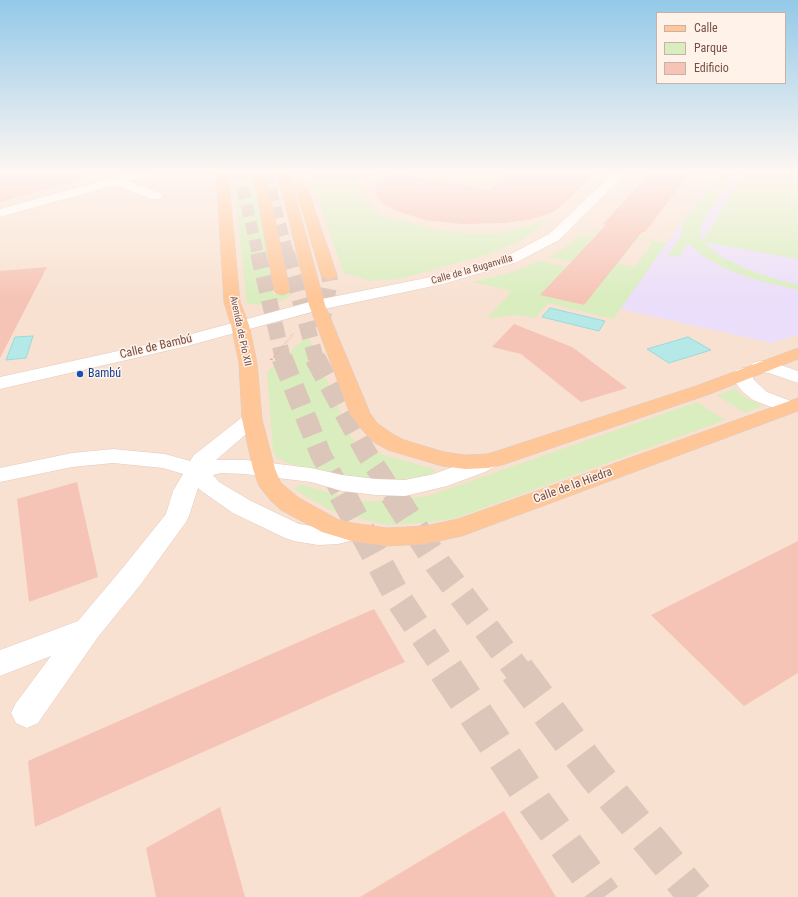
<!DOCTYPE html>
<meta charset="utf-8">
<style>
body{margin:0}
#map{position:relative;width:798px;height:897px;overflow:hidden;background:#feeee1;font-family:"Roboto Condensed",sans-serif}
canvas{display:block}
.legend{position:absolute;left:656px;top:12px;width:130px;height:72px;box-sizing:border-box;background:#fff2e9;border:1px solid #c9b1a7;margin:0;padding:5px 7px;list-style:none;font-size:12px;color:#774f45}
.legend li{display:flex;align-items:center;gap:8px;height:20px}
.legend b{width:20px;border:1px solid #c9b1a7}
</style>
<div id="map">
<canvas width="798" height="897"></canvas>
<ul class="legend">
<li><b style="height:5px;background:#ffc697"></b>Calle</li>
<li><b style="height:11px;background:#d9edbe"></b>Parque</li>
<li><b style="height:11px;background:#f6c4b6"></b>Edificio</li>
</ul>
</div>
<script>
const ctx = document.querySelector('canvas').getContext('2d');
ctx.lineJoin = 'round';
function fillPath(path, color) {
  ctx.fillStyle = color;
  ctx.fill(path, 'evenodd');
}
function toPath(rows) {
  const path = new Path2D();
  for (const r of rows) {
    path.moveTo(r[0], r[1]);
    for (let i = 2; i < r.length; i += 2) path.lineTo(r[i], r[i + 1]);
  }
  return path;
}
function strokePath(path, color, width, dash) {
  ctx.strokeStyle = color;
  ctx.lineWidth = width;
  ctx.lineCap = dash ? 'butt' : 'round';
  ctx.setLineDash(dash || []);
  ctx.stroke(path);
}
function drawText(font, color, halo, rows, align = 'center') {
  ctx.font = font + ' "Roboto Condensed",sans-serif';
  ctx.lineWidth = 3;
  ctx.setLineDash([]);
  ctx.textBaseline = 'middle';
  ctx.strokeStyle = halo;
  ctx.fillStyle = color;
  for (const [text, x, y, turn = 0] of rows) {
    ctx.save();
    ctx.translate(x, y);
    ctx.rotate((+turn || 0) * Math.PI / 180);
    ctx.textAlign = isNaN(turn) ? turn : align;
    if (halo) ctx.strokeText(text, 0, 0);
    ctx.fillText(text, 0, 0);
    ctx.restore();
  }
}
fillPath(toPath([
 [0,172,798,172,798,897,0,897]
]), '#f8e1d1');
fillPath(toPath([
 [717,172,798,172,798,335,772,343,620,309]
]), '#ebdefa');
fillPath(toPath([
 [308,172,378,172,359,181,367,201,380,215,435,229,465,233,498,233,526,227,550,219,520,241,489,254,399,279,370,281,344,273],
 [721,172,734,172,701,225,700,236,703,241,745,172,798,172,798,259,704,242,720,256,747,269,781,281,798,284,798,290,753,279,724,268,703,256,688,243,679,257,668,255,682,234,682,223],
 [238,175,245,176,253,179,256,184,273,294,292,292,288,298,268,305,247,304,233,177],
 [588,228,667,243,613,319,548,303,535,318,520,315,487,318,512,291,473,282,515,271,539,261,567,267,541,295,584,305,617,263,635,267,653,242,587,230],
 [581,235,594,237,572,262,548,257,560,251],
 [308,336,352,439,386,456,431,468,435,471,431,475,398,480,360,480,319,473,285,462,276,457,273,450,267,372],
 [735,389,745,397,762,406,745,413,717,395],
 [697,402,725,420,456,518,430,522,388,525,365,520,332,511,294,489,300,484,331,493,363,501,383,501,428,496]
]), '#d9edbe');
const water = toPath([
 [550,308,605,321,599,331,542,317,550,308],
 [33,336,26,358,6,360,15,337,33,336],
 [688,337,711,350,669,363,647,349,688,337]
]);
fillPath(water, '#b4e9e8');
strokePath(water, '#99dcdb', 1);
fillPath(toPath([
 [0,172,81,172,82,179,0,202],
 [513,172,596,172,559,208,551,213,532,219,506,223,462,224,425,220,394,210,382,203,376,195,376,187,379,182,394,173,490,190],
 [651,172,691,172,645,232,642,232,584,305,540,295,606,225,603,224],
 [47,267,0,358,0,271],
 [514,324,572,347,627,388,581,402,521,354,492,347],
 [77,482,98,577,29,602,17,499],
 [798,541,798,673,744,706,651,615],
 [374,609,405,662,35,827,28,761],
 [220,807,245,897,156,897,146,848],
 [504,811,556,897,360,897]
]), '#f6c4b6');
strokePath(toPath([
 [234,172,240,177,258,254],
 [266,172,288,254]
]), '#dcc6ba', 12, [12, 6]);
strokePath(toPath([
 [258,253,283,359],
 [287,253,316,359],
 [321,328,330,281,329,275]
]), '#dcc6ba', 16, [16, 8]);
strokePath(toPath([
 [282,358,321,455,343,495],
 [315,358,367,454,394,495]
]), '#dcc6ba', 21, [21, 10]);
strokePath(toPath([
 [342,494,400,601,447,671],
 [393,494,438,564,518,671]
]), '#dcc6ba', 27, [27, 14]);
strokePath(toPath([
 [446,670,535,803,604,897],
 [517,670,594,773,696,897]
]), '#dcc6ba', 35, [35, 18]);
const minor = toPath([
 [135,172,153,172,152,174,127,181,160,193,162,196,160,199,152,199,115,185,0,217,0,209,135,172],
 [615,172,627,172,559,240,517,262,443,284,319,310,187,346,0,389,0,377,177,338,317,300,441,275,507,256,549,234,615,172],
 [760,361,772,362,798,371,798,383,769,373,753,371,751,367,753,363,760,361],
 [743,368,750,370,754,380,767,392,796,403,798,405,796,411,789,413,782,411,753,400,742,391,734,381,733,374,736,370,743,368],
 [252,413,259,415,262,419,259,423,216,460,245,460,311,468,342,475,376,479,405,480,434,474,488,454,496,456,499,461,496,466,485,472,447,486,405,496,376,495,342,491,311,482,245,474,221,473,213,475,219,482,251,501,299,524,318,527,338,526,352,523,361,526,365,532,361,538,338,544,318,545,294,541,285,538,233,513,203,492,198,488,189,516,186,522,141,584,98,637,38,723,27,728,16,723,11,713,16,703,51,656,0,676,0,650,78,621,121,570,166,514,173,491,183,474,163,468,113,463,72,467,0,482,0,468,72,453,113,449,165,454,190,461,194,455,245,415,252,413]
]);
const major = toPath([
 [216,172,228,172,240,302,249,325,257,363,262,419,275,469,281,483,299,498,339,520,352,523,387,528,425,526,458,519,798,398,798,411,462,536,425,544,387,546,352,541,322,532,281,510,271,501,259,486,253,469,242,419,239,363,231,325,224,302,216,172],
 [247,172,258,172,267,182,290,290,288,293,282,295,276,293,274,290,255,183,247,172],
 [276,172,287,172,294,191,325,305,370,413,377,423,391,433,404,440,444,452,465,455,488,454,696,386,798,348,798,359,710,394,502,465,488,468,465,469,442,466,388,450,375,443,363,431,350,414,309,305,282,191,276,172],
 [298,182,302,183,308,190,337,275,334,278,329,280,324,278,321,275,296,190,292,185,294,183,298,182]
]);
strokePath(minor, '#e5cabe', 1);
strokePath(major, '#d9cecb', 1);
strokePath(toPath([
 [272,359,294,333]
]), '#dba799', 2, [0.5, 2]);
strokePath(toPath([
 [271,360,272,358]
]), '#dba799', 2.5, [1, 3]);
fillPath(minor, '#fff');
fillPath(major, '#ffc697');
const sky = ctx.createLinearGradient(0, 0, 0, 298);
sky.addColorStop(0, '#93c9e8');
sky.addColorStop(0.58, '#fff7f2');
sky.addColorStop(1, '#fff7f200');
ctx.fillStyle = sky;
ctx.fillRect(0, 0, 798, 298);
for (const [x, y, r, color] of [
 [80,374,4,"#1a4fb4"]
]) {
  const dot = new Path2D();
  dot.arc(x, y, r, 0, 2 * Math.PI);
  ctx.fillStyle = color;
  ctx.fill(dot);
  strokePath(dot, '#fff2e9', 1.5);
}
drawText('10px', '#774f45', '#fff2e9', [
 ["Calle de la Buganvilla",472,270,-16],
 ["Avenida de Pío XII",240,331,78]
]);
drawText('12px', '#774f45', '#fff2e9', [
 ["Calle de Bambú",156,347,-13],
 ["Calle de la Hiedra",573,486,-20]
]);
drawText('12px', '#164399', '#fff2e9', [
 ["Bambú",88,374]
], 'left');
</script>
